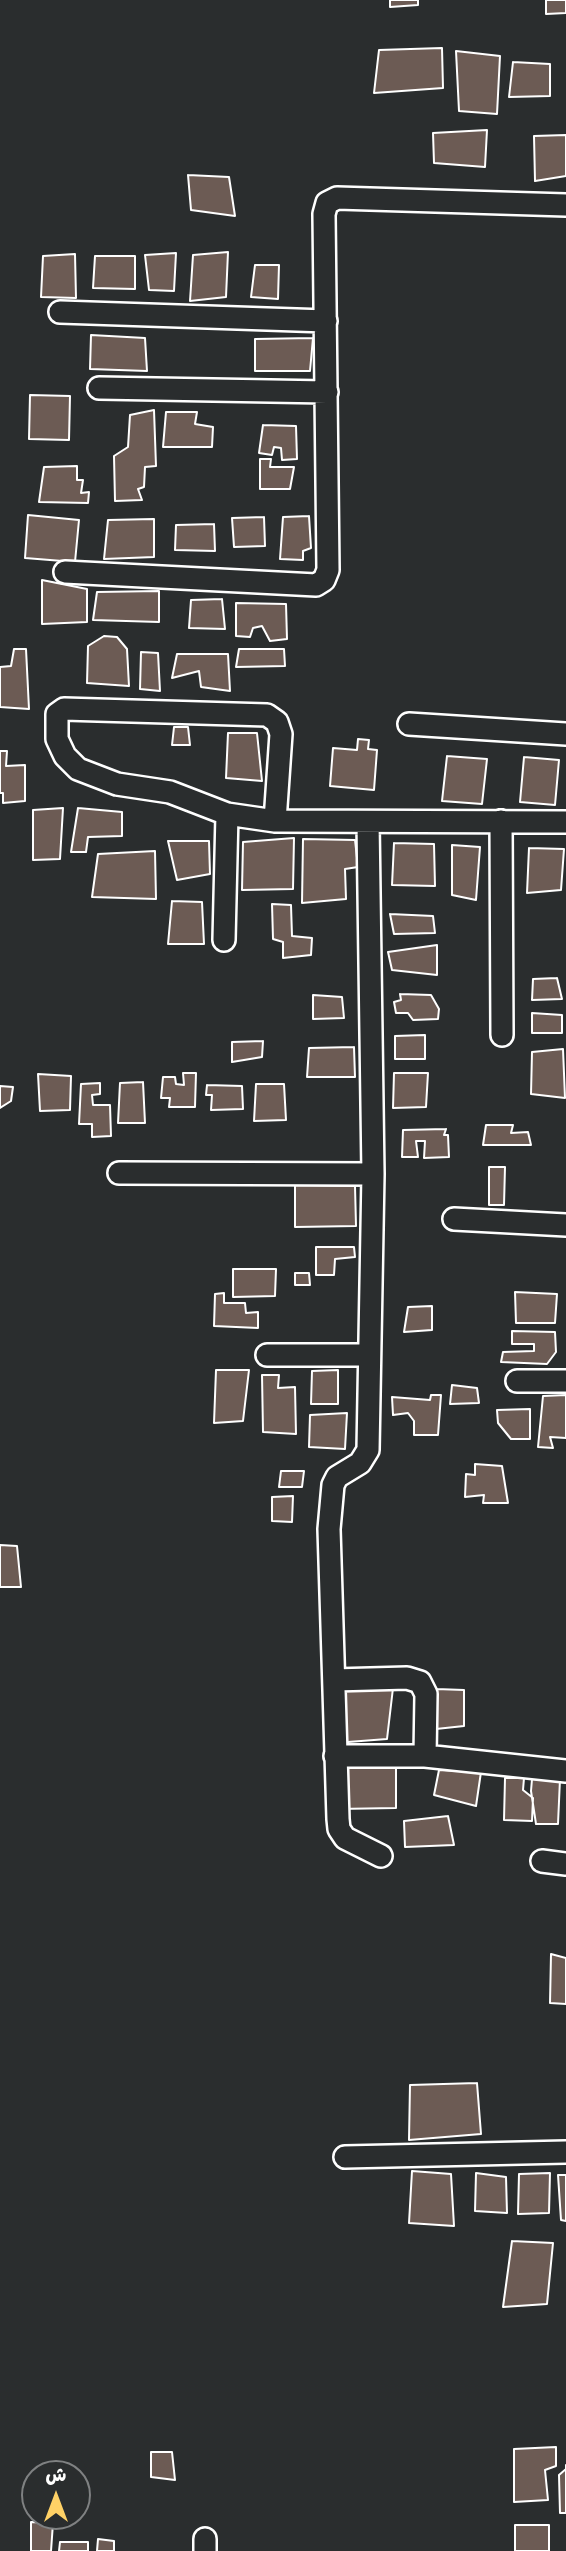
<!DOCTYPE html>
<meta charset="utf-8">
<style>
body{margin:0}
#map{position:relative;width:566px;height:2551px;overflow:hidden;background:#2a2d2e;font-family:"Balsamiq Sans","Playpen Sans Arabic",sans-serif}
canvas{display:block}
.north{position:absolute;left:21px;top:2460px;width:70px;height:70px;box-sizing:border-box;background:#2a2d2e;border:2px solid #7f8182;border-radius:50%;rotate:0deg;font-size:19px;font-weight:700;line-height:28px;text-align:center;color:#fff}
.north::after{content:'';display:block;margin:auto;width:24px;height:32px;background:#ffd166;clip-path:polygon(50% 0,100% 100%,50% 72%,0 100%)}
</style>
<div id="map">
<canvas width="566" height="2551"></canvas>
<div class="north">ش</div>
</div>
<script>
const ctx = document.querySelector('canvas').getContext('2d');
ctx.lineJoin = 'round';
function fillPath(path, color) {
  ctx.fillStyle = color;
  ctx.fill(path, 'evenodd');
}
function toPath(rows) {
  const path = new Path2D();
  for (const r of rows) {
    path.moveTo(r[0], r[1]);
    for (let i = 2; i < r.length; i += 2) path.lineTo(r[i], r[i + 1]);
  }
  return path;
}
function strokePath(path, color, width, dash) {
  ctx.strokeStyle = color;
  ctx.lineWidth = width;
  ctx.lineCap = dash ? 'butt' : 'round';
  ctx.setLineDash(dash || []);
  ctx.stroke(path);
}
const building = toPath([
 [390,0,418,0,418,5,390,7,390,0],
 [546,0,566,0,566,13,546,14,546,0],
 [442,48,443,88,374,93,379,50,442,48],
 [456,51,500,56,497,114,459,111,456,51],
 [513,62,550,64,550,96,509,97,513,62],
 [487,130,485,167,434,163,433,133,487,130],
 [566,135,566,176,535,181,534,136,566,135],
 [188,175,229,177,235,216,191,210,188,175],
 [228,252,226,297,190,301,193,255,228,252],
 [176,253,174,291,149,290,145,255,176,253],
 [75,254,76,298,41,297,43,256,75,254],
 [95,256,135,256,135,289,93,288,95,256],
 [255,265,279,265,278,299,251,297,255,265],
 [91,335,145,338,147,371,90,369,91,335],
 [313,338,310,371,255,371,255,339,313,338],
 [30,395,70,396,69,440,29,439,30,395],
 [154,410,156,466,145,467,144,487,138,489,142,500,115,501,114,456,128,447,130,415,154,410],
 [166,412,197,412,195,424,213,427,212,447,163,447,166,412],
 [263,425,296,426,297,459,282,460,281,448,274,447,272,455,259,453,263,425],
 [260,459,271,459,270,467,294,467,290,489,260,489,260,459],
 [77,466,77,480,83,480,81,493,89,492,88,503,39,502,44,467,77,466],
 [28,515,79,520,75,562,25,558,28,515],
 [309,516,311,548,303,551,303,560,280,559,283,517,309,516],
 [264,517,265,546,234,547,232,518,264,517],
 [154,519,154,557,104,559,108,520,154,519],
 [214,524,215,551,175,550,176,525,214,524],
 [42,580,87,589,87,622,42,624,42,580],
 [159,591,159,622,93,620,97,592,159,591],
 [222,599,225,629,189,628,191,600,222,599],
 [236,603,286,604,287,639,270,641,262,626,253,628,250,637,236,636,236,603],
 [104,636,117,637,127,649,129,686,87,683,88,646,104,636],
 [14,649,26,649,29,709,0,707,0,667,11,666,14,649],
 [239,649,284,649,285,666,236,667,239,649],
 [141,652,158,653,160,691,140,689,141,652],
 [177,654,228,654,230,691,201,687,199,671,172,678,177,654],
 [174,727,188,727,190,745,172,745,174,727],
 [228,733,257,733,262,781,226,778,228,733],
 [358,739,369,740,368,749,377,750,374,790,330,786,333,748,357,750,358,739],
 [0,751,7,751,6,766,25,765,25,801,3,803,3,793,0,793,0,751],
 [447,756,487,759,482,804,442,801,447,756],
 [524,757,559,760,555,805,520,802,524,757],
 [63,808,60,859,33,860,33,810,63,808],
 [78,808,122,812,122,836,88,837,86,852,71,852,78,808],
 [294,838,293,889,242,890,243,842,294,838],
 [303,839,355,840,358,867,345,869,346,899,302,903,303,839],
 [168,841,209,841,210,874,177,880,168,841],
 [394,843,434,844,435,886,392,885,394,843],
 [452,845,480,847,476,900,452,895,452,845],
 [529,848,564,849,561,890,527,893,529,848],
 [155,851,156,899,92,897,98,854,155,851],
 [172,901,202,902,204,944,168,944,172,901],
 [272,904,291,905,292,936,312,938,311,955,283,958,283,942,273,939,272,904],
 [390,914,433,916,435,933,394,934,390,914],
 [437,945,437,975,392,970,388,952,437,945],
 [557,978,562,999,532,1000,533,979,557,978],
 [400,994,431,995,439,1009,438,1019,413,1020,408,1013,396,1013,394,1002,401,1000,400,994],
 [313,995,342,997,344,1018,313,1019,313,995],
 [532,1013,562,1015,562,1033,532,1033,532,1013],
 [425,1035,425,1059,395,1059,395,1036,425,1035],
 [263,1041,262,1057,232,1062,232,1042,263,1041],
 [354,1047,355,1077,307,1077,309,1048,354,1047],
 [563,1049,565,1098,531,1094,532,1052,563,1049],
 [183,1073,196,1073,195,1107,169,1107,170,1098,161,1098,163,1077,175,1077,176,1084,184,1085,183,1073],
 [394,1073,428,1073,426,1107,393,1108,394,1073],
 [38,1074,71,1076,70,1110,40,1111,38,1074],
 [143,1082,145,1123,118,1123,120,1083,143,1082],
 [100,1083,100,1094,92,1095,93,1105,110,1105,111,1136,92,1137,92,1124,79,1124,81,1084,100,1083],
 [256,1084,284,1084,286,1120,254,1121,256,1084],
 [207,1085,242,1086,243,1109,211,1110,212,1095,206,1095,207,1085],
 [0,1086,13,1087,11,1101,0,1108,0,1086],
 [486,1125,513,1125,511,1133,528,1132,531,1145,483,1145,486,1125],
 [446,1129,444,1135,448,1135,449,1157,424,1158,425,1141,416,1141,418,1157,402,1157,403,1130,446,1129],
 [489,1167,505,1167,504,1205,489,1205,489,1167],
 [295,1185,355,1186,356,1226,295,1227,295,1185],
 [316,1247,354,1247,355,1257,335,1259,334,1275,316,1275,316,1247],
 [233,1269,276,1269,275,1296,233,1297,233,1269],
 [295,1273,309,1273,310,1285,295,1285,295,1273],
 [515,1292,557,1294,555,1323,516,1323,515,1292],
 [224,1293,224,1303,245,1303,246,1313,258,1312,258,1328,214,1326,215,1294,224,1293],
 [432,1306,432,1330,404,1332,408,1307,432,1306],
 [512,1331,555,1332,556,1352,547,1364,501,1362,503,1352,534,1351,534,1344,512,1344,512,1331],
 [216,1370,249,1370,243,1421,214,1423,216,1370],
 [338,1370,338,1404,311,1404,312,1371,338,1370],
 [262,1375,279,1375,278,1388,295,1387,296,1434,263,1432,262,1375],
 [452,1385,477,1388,479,1403,450,1404,452,1385],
 [431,1395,441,1395,438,1435,414,1435,414,1421,408,1413,393,1415,392,1397,430,1400,431,1395],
 [566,1395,566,1438,550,1437,553,1448,538,1447,543,1396,566,1395],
 [530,1409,530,1439,511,1439,498,1423,497,1410,530,1409],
 [347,1413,345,1449,309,1447,310,1415,347,1413],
 [475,1464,502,1466,508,1503,483,1503,484,1495,465,1497,466,1474,475,1475,475,1464],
 [281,1471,304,1471,302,1487,279,1487,281,1471],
 [293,1496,292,1522,272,1521,272,1497,293,1496],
 [0,1545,17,1546,21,1587,0,1587,0,1545],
 [393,1688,387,1739,335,1743,343,1691,393,1688],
 [436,1689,464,1690,464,1726,436,1729,431,1722,436,1689],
 [396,1764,396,1808,337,1809,335,1767,396,1764],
 [439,1770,481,1772,476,1806,434,1795,439,1770],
 [505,1778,524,1778,523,1790,533,1798,532,1821,504,1820,505,1778],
 [532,1779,560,1779,558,1824,536,1824,531,1791,532,1779],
 [448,1816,454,1845,405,1847,404,1821,448,1816],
 [551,1954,566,1958,566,2004,550,2003,551,1954],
 [477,2083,481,2134,409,2140,410,2085,477,2083],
 [412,2171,451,2174,454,2226,409,2223,412,2171],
 [476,2173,506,2177,507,2213,475,2211,476,2173],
 [550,2173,549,2213,518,2214,519,2174,550,2173],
 [558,2175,566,2175,566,2221,561,2220,558,2175],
 [512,2241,553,2243,547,2304,503,2307,512,2241],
 [556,2447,556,2466,545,2470,548,2500,514,2502,514,2449,556,2447],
 [151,2452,172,2452,175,2480,151,2477,151,2452],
 [566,2465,566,2513,560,2513,559,2475,566,2469,566,2465],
 [31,2522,53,2523,51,2551,31,2551,31,2522],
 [515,2525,549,2525,549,2551,515,2551,515,2525],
 [98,2539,114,2541,114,2551,97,2551,98,2539],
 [60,2542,88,2542,88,2551,59,2551,60,2542]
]);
fillPath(building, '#6c5b54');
strokePath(building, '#fff', 2);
const minor = toPath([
 [60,312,326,321],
 [99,388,327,392],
 [65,572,316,585,324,580,328,570,324,214,327,203,337,198,566,205],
 [409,724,566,734],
 [275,821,281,734,277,722,267,715,64,709,57,714,57,739,65,756,78,769,117,784,170,792,227,814,275,821,566,822],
 [501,821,502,1035],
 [368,822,373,1174,368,1450,360,1463,337,1477,333,1485,329,1529,338,1819,339,1829,345,1838,381,1856],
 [224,940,227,814],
 [119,1173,373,1174],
 [454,1219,566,1225],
 [267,1355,369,1355],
 [517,1381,566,1381],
 [334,1680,407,1678,420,1682,426,1694,425,1756,566,1771],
 [335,1756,425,1756],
 [542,1861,566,1864],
 [345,2157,566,2152],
 [205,2551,205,2539]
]);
strokePath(minor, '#fff', 26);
strokePath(minor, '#2a2d2e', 21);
</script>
